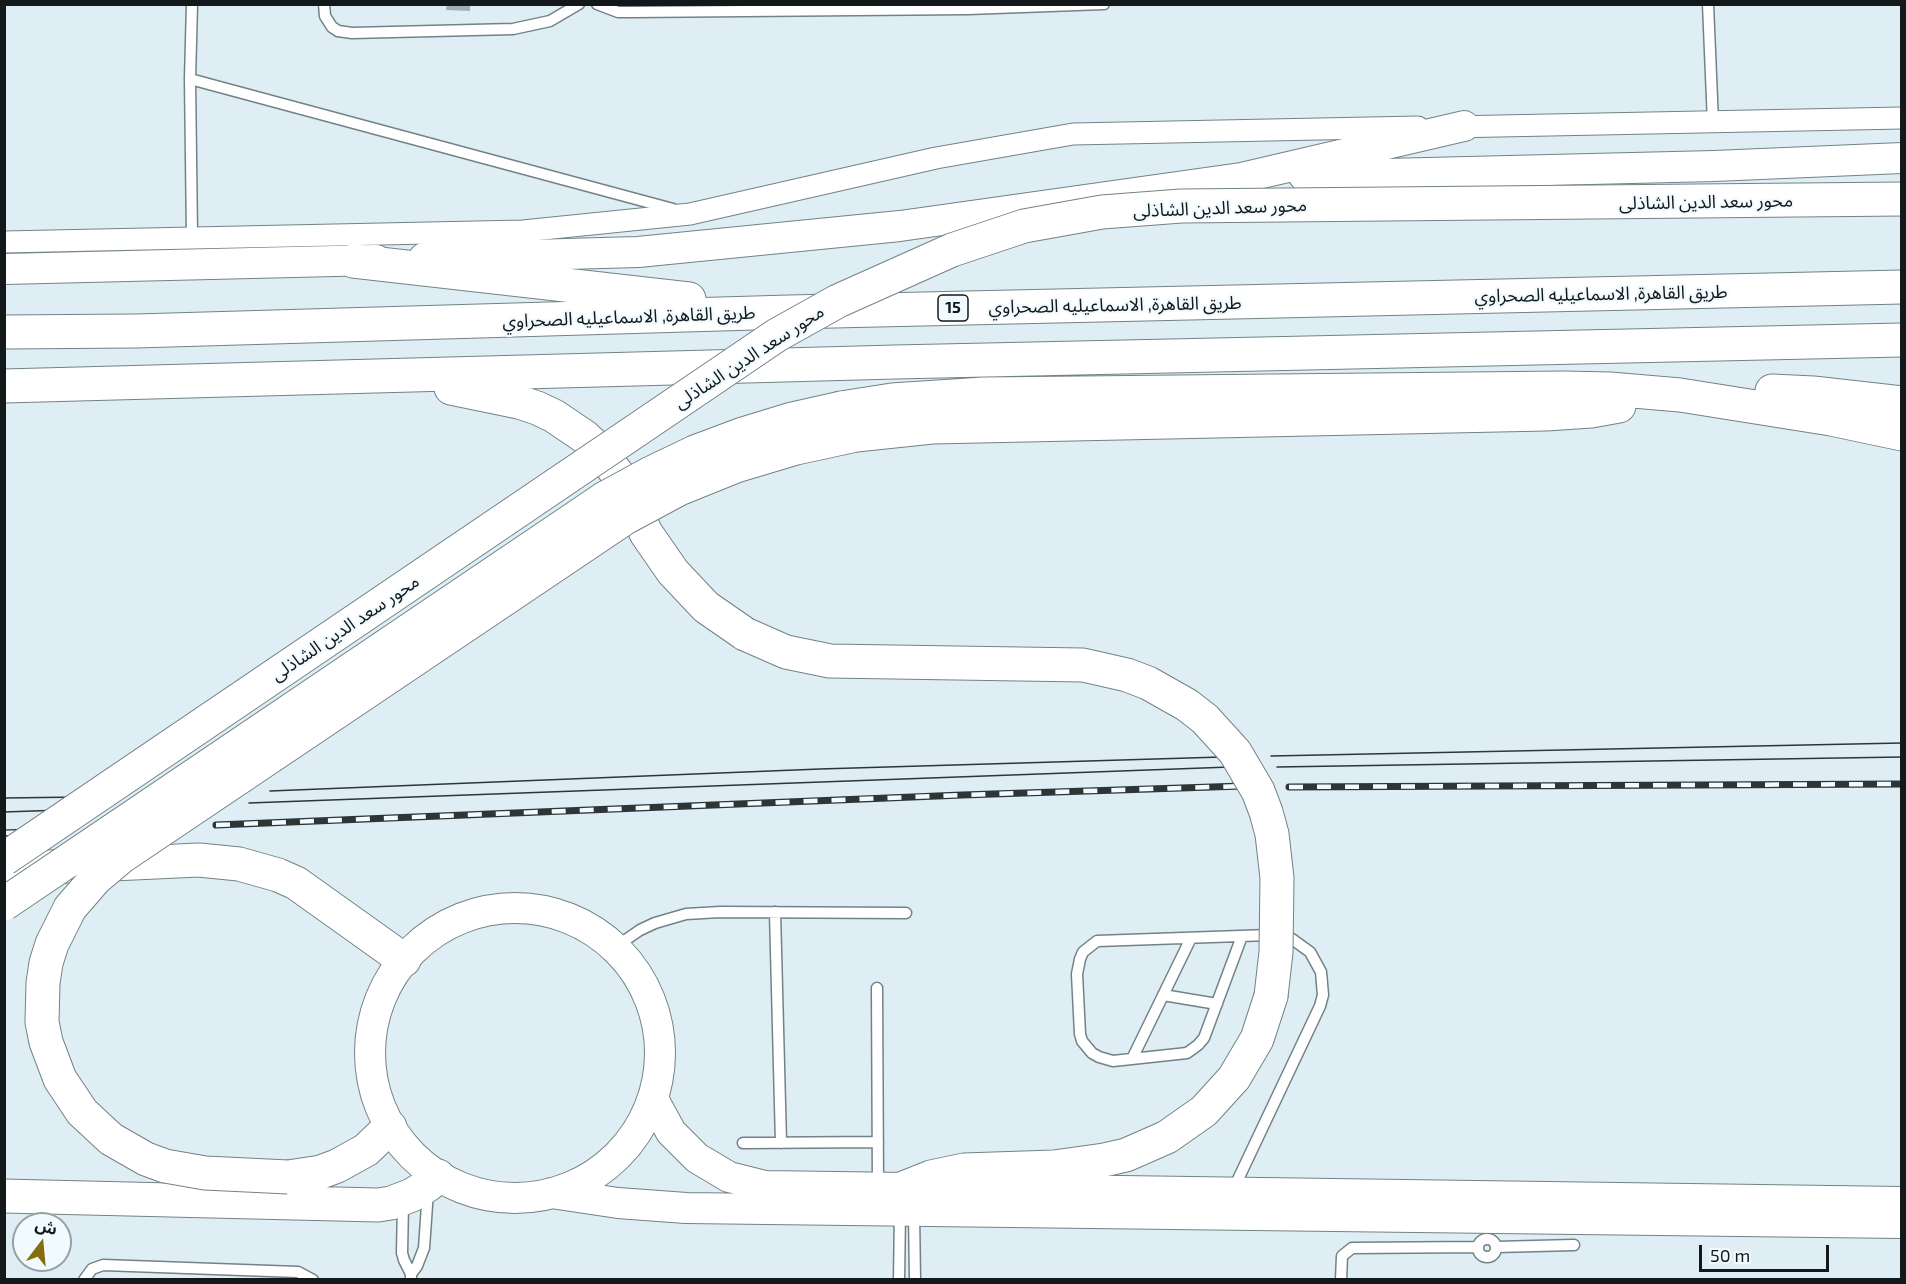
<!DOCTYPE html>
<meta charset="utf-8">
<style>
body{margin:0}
#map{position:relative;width:1906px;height:1284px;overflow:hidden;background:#deeef4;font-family:"Exo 2","Noto Sans Arabic",sans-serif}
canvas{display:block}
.frame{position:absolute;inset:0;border:6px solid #13191a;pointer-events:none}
.north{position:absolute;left:12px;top:1212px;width:60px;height:60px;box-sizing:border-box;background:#f1fafe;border:2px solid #98a0a3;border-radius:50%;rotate:16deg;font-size:16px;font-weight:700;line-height:24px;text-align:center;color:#13191a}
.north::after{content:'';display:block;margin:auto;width:21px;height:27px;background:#836f0d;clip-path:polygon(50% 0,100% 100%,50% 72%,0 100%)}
.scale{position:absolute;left:1699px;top:1245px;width:130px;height:27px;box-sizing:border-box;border:3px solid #13191a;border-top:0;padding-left:8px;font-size:18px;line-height:21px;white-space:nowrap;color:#13191a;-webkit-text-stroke:4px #f1fafe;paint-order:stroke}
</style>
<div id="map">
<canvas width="1906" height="1284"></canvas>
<div class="frame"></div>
<div class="north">ش</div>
<div class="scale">50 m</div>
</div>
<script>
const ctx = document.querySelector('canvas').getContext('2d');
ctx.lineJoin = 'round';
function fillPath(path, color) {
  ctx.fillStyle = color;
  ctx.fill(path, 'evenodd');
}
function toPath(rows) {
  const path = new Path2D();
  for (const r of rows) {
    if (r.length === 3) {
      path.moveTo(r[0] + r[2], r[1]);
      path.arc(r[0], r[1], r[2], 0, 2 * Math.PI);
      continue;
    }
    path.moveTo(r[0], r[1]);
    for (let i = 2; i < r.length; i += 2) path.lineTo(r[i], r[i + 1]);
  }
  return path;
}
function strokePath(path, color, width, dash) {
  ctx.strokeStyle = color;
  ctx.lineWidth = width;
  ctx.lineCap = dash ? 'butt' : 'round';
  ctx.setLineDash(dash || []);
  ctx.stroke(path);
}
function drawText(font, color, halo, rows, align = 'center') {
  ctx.font = font + ' "Exo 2","Noto Sans Arabic",sans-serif';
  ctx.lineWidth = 4.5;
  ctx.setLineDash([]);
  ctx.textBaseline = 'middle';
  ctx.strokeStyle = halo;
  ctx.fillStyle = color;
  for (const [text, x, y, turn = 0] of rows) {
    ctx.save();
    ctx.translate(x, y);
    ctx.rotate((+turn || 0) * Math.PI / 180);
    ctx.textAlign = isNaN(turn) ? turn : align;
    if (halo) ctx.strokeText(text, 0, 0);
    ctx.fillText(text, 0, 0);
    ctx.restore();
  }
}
fillPath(toPath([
 [447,4,470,4,470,11,446,10]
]), '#a0afb5');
const lane = toPath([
 [192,4,190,79,192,237],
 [324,4,325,16,332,27,338,31,352,33,513,29,550,21,579,4],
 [597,4,618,12,632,12,968,9,1104,4],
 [1708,4,1713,123],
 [190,79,673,209],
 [775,912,781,1143],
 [614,948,640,930,655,923,686,914,720,912,906,913],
 [877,988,878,1186],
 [1163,995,1217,1004],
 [1132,1059,1191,938],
 [743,1143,878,1142],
 [1233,1190,1320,1006,1323,995,1321,972,1310,952,1292,939,1269,935,1097,941,1083,952,1080,959,1077,974,1080,1034,1082,1041,1092,1053,1099,1057,1113,1061,1187,1053,1198,1045,1204,1038,1242,936],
 [403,1204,402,1253,404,1260,411,1274,411,1279],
 [914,1214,915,1280],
 [1487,1248,9],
 [1496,1247,1574,1245],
 [411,1274,417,1266,424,1248,428,1191],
 [84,1280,92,1269,103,1265,298,1272,313,1280],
 [899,1280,900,1211],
 [1341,1280,1342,1256,1352,1248,1477,1247]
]);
const street = toPath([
 [1449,127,1902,118],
 [4,242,523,231,690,214,936,158,1073,134,1418,127]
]);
const secondary = toPath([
 [1304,176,1714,166,1902,158],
 [424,258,638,252,900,226,1241,178,1464,126],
 [4,269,376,260],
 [515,1053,145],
 [653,1099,671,1132,697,1158,729,1177,765,1186,1902,1202],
 [551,1193,618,1203,686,1208,1902,1223]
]);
const highway = toPath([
 [353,261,689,299],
 [4,332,136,331,789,312,1902,287],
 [4,386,895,362,1902,340],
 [451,388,519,402,537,408,554,416,585,437,599,450,622,480,646,533,673,572,706,607,745,634],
 [1772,391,1813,393,1902,403],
 [841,408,892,400,984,394,1564,388,1610,389,1680,395,1831,419,1902,434],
 [856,435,932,427,1546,414,1591,411,1619,406],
 [4,869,199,860,239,864,278,875,296,883,404,960],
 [288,1177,321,1172,337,1166,366,1150,390,1127],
 [901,1189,931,1177,964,1170,1054,1167,1104,1160,1126,1155,1167,1137,1204,1111,1234,1078,1257,1039,1271,996],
 [4,1196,378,1205,391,1203,412,1195,428,1185,438,1176]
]);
strokePath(lane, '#738287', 13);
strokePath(street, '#738287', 23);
strokePath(secondary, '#738287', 32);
strokePath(highway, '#738287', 35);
strokePath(lane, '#fff', 10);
strokePath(street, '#fff', 21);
strokePath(secondary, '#fff', 30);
strokePath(highway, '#fff', 33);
strokePath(toPath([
 [1271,756,1902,743],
 [1277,767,1902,757],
 [270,791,820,769,1222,757],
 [4,798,82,797],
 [249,803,1230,767],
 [4,812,62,810]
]), '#2e3537', 1.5);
const rail = toPath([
 [1289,787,1902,784],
 [216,825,962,795,1243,786],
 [4,833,29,832]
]);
strokePath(rail, '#2e3537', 7);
strokePath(rail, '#f1fafe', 4.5, [14]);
const highwayBridge = toPath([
 [745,634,786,652,830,661,1083,665,1127,675,1148,683,1187,705,1205,719,1235,752,1258,791,1266,812,1272,834,1277,878,1276,952,1271,996],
 [4,859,777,335,838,301,952,250,1024,226,1102,212,1181,206,1902,199],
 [4,904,605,498,649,474,695,452,743,434,792,419,841,408],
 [288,1177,205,1173,165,1166,146,1159,111,1139,82,1112,60,1079,46,1042,42,1022,43,983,46,963,52,944,70,908,96,878,121,857,625,518,679,489,736,466,796,448,856,435]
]);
strokePath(highwayBridge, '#738287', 35, []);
strokePath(highwayBridge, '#fff', 33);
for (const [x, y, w] of [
 [953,308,30]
]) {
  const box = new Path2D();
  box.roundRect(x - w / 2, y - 13, w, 26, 4.5);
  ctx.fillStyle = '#f1fafe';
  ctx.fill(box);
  strokePath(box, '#13191a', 1.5);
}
drawText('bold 16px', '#13191a', null, [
 ["15",953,308]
]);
drawText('18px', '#13191a', '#f1fafe', [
 ["محور سعد الدين الشاذلى",1706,202,-1],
 ["محور سعد الدين الشاذلى",1220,208,-2],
 ["طريق القاهرة, الاسماعيليه الصحراوي",1601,294,-1],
 ["طريق القاهرة, الاسماعيليه الصحراوي",1115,305,-1],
 ["طريق القاهرة, الاسماعيليه الصحراوي",629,317,-2],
 ["محور سعد الدين الشاذلى",749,357,-33],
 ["محور سعد الدين الشاذلى",345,628,-34]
]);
</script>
